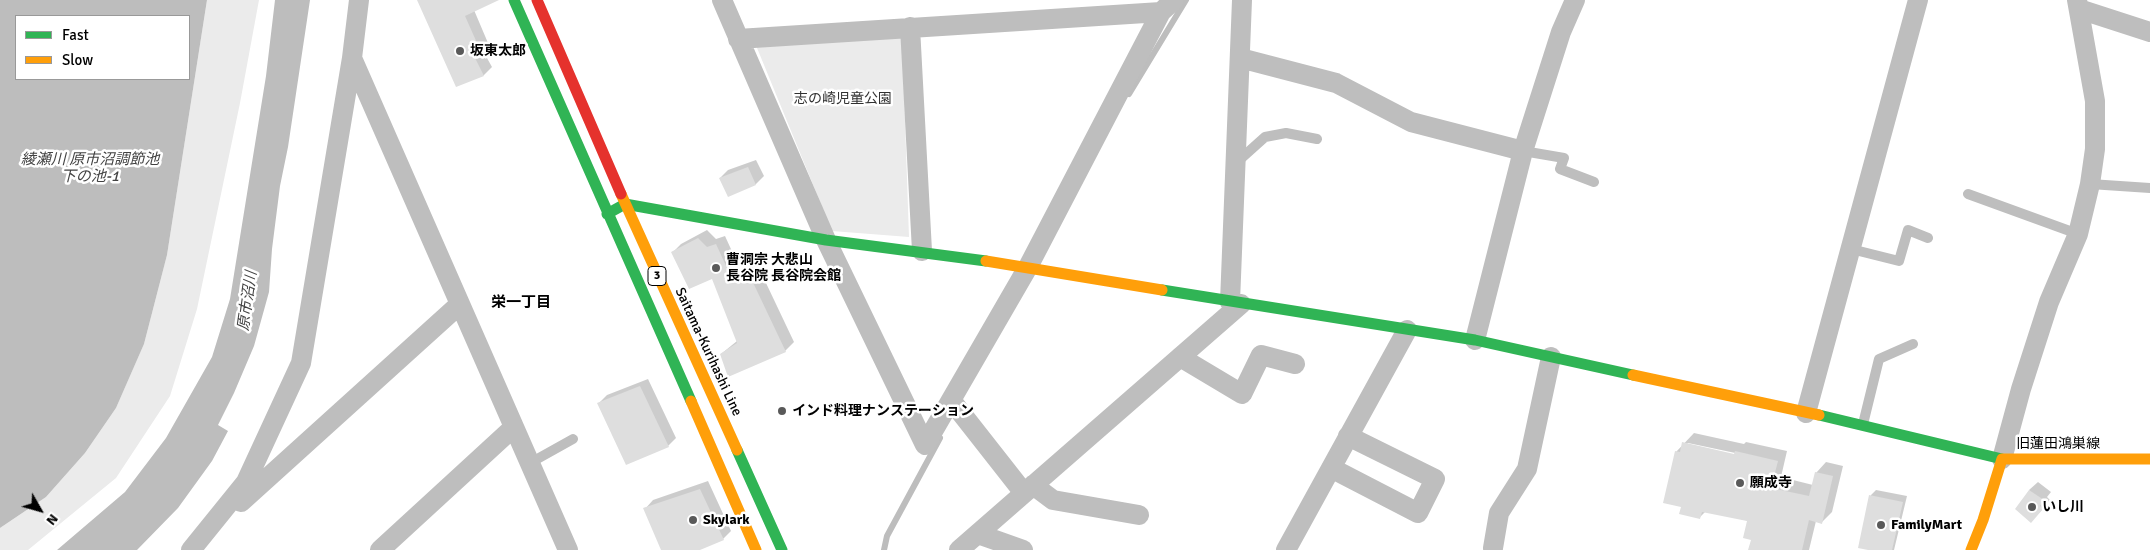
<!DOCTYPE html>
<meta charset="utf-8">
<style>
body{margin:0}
#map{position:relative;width:2150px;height:550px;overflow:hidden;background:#fff;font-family:Signika,sans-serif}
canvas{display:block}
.legend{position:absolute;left:15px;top:15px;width:175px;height:65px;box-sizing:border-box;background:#fff;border:1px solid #999;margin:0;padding:6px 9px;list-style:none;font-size:15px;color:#000}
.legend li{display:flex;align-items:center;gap:10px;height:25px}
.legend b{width:25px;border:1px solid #999}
.north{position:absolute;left:15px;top:485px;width:50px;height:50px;-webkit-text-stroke:4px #fff;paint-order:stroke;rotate:128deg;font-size:14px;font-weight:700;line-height:20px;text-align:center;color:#000}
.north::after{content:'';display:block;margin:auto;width:18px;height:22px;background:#000;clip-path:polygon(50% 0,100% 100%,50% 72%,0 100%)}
</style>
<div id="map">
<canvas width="2150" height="550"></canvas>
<ul class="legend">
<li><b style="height:6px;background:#30b455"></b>Fast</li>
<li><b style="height:6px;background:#ff9f0a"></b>Slow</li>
</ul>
<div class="north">N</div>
</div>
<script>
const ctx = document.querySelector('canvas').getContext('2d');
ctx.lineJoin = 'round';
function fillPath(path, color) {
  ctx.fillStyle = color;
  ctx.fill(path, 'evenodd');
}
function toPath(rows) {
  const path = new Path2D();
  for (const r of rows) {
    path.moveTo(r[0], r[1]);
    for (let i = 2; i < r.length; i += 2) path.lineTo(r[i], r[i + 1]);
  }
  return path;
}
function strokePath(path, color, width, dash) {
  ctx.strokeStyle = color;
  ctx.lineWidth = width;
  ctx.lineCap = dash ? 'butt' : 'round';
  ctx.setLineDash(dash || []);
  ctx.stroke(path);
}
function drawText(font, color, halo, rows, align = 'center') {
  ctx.font = font + ' Signika,"Noto Sans JP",sans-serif';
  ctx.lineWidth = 5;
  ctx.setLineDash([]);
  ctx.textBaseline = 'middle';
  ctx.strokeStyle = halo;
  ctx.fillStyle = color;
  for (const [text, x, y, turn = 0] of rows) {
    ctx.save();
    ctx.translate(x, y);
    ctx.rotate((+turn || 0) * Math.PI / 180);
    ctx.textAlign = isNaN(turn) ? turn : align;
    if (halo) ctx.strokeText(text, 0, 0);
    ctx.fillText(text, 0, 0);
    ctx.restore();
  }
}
fillPath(toPath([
 [207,0,259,0,240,103,197,309,170,396,116,478,28,550,0,550,0,528,46,497,85,453,116,408,144,344,167,255],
 [902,34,909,237,832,231,755,43]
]), '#ebebeb');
fillPath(toPath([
 [0,0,207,0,167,255,144,344,116,408,85,453,46,497,0,528],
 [189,16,189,79,16,79,16,16],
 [275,0,310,0,288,147,280,186,272,249,269,292,254,346,234,393,218,425,228,431,212,461,178,508,137,550,57,550,125,492,166,438,212,357,230,299,266,76]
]), '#bdbdbd');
fillPath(toPath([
 [419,0,483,0,474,10,488,43,482,49,492,67,484,75,457,85],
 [756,160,764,176,756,184,728,195,720,178,728,170],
 [707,230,716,239,725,236,741,271,757,264,794,342,785,351,721,354,737,341,713,278,672,253,681,244],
 [648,379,676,438,668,446,599,403,607,395],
 [1694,433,1744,444,1746,442,1787,451,1781,477,1813,485,1816,473,1826,462,1843,466,1832,512,1822,522,1816,521,1809,550,1750,550,1752,539,1749,521,1706,511,1700,517,1682,507,1676,452],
 [1688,443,1740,454,1740,457,1686,445],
 [708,481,731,531,723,539,697,550,662,550,645,509,653,500],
 [2038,482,2051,492,2047,497,2050,500,2039,513,2029,490],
 [1876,490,1907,496,1894,550,1874,550,1859,547,1871,495]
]), '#0003');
strokePath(toPath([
 [1129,94,1186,0],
 [884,550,887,536,940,438]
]), '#bdbdbd', 6);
fillPath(toPath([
 [417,0,499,0,465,16,481,52,473,54,484,76,456,87],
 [748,167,756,185,728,197,719,178],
 [698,238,707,247,716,244,732,279,748,272,786,352,728,377,720,354,737,343,712,279,689,289,671,252],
 [640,386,669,447,626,465,597,403],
 [1682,442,1734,454,1735,451,1778,461,1771,488,1809,496,1815,472,1833,476,1822,524,1809,520,1802,550,1748,550,1751,540,1743,538,1747,521,1702,512,1700,519,1679,514,1681,507,1663,503,1675,451,1680,452],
 [700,489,724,540,700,550,661,550,643,508],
 [2029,490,2044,500,2040,506,2043,509,2031,523,2015,509],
 [1869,495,1903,502,1892,550,1868,550,1858,548]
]), '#dedede');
strokePath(toPath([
 [1523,151,1564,158,1560,169,1594,182],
 [1236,163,1265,137,1286,133,1317,139],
 [2090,184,2150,188],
 [1968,194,2078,234],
 [1851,249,1899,261,1908,230,1928,238],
 [1863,424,1879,359,1913,344],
 [530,463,573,439]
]), '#bebebe', 10);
strokePath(toPath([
 [722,0,826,240,925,445,1028,267,1161,12,1174,0],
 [2079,9,2150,32],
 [910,27,922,251],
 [738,39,1161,12],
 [352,58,568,550],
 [1240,58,1336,83,1411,122,1523,151],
 [1230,302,1242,0],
 [1475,340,1523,151,1561,32,1575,0],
 [1180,357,1242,394,1261,355,1295,364],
 [951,400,1024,493],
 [1806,413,1918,0],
 [2002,459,2021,389,2049,302,2078,234,2090,184,2095,149,2095,101,2077,0],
 [1331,468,1418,513,1435,479,1348,436],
 [1033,485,1053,500,1139,515],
 [241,502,460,304],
 [978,534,1023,550],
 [1493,548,1499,513,1527,469,1551,357],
 [191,550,246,482,301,363,352,58,359,0],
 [380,550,514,427],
 [959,550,1241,304],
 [1286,550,1407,330]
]), '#bebebe', 20);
strokePath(toPath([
 [514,0,691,401],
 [607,214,625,204,826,240,986,261],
 [1162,290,1475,340,1633,375],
 [1819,415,2002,459],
 [737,450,782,550]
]), '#30b455', 11);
strokePath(toPath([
 [621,194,737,450],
 [986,261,1162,290],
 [1633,375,1819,415],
 [691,401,756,550],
 [1971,550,1983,520,2002,459,2150,459]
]), '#ff9f0a', 11);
strokePath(toPath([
 [537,0,621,194]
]), '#e5322d', 11);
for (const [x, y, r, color] of [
 [460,51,5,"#595959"],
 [716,268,5,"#595959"],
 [782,411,5,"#595959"],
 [1740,483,5,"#595959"],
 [2032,507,5,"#595959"],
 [693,520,5,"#595959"],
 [1881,525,5,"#595959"]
]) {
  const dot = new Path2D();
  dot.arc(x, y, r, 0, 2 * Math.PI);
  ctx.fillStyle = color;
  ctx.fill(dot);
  strokePath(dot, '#fff', 2);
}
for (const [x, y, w] of [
 [657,276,18]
]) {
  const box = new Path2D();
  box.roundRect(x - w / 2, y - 9.5, w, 19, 4);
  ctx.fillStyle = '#fff';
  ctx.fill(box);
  strokePath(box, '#000', 1);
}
drawText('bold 12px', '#000', null, [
 ["3",657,276]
]);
drawText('bold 14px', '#000', '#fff', [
 ["坂東太郎",470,51],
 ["曹洞宗 大悲山",726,260],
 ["長谷院 長谷院会館",726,276],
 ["インド料理ナンステーション",792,411],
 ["願成寺",1750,483],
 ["いし川",2042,507],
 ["Skylark",703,520],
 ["FamilyMart",1891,525]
], 'left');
drawText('14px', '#313131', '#fff', [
 ["志の崎児童公園",843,99]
]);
drawText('14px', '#000', '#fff', [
 ["Saitama-Kurihashi Line",708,352,65],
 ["旧蓮田鴻巣線",2058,444]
]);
drawText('italic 15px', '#424242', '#fff', [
 ["綾瀬川 原市沼調節池",90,160],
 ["下の池-1",90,177],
 ["原市沼川",248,301,-82]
]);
drawText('bold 15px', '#000', '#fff', [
 ["栄一丁目",521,303]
]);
</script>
